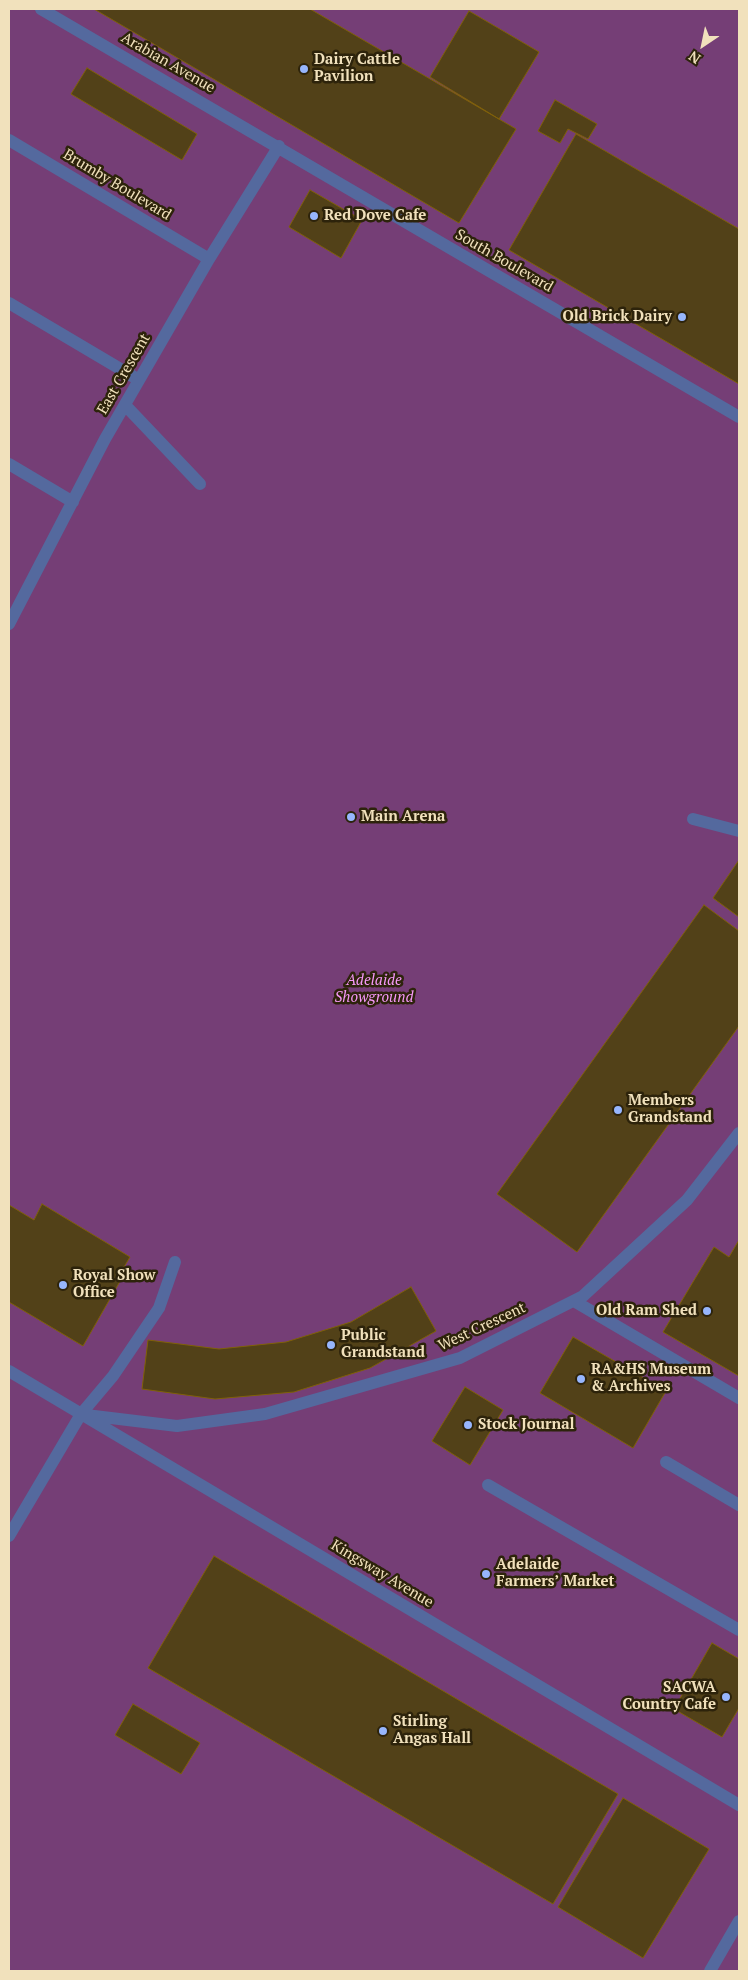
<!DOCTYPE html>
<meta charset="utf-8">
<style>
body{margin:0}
#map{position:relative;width:748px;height:1980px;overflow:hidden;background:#3c2b00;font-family:"PT Serif",serif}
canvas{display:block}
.frame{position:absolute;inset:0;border:10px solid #f1e1bc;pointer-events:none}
.north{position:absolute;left:678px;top:20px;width:50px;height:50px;-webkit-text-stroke:4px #2d230b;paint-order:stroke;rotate:214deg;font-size:14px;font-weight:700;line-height:20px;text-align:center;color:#f1e1bc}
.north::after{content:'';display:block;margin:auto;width:18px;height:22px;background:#f1e1bc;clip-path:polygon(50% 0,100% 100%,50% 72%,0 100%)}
</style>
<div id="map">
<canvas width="748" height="1980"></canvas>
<div class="frame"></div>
<div class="north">N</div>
</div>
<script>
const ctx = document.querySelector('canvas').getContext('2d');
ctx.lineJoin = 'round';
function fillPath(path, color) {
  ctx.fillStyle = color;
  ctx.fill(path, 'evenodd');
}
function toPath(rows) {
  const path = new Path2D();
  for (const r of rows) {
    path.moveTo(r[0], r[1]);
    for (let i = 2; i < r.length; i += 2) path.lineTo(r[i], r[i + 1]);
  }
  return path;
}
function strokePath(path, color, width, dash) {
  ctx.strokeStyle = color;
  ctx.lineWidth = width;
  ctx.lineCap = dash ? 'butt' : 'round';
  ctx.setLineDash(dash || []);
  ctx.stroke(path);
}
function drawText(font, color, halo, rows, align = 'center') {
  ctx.font = font + ' "PT Serif",serif';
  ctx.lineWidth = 5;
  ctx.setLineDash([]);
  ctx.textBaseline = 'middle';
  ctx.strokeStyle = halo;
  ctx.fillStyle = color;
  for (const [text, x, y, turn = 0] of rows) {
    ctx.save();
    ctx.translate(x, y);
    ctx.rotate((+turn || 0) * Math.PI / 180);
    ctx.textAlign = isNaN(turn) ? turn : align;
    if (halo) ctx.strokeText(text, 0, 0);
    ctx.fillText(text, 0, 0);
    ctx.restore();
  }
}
fillPath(toPath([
 [9,9,739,9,739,1971,9,1971]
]), '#753e76');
const building = toPath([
 [94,9,310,9,516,129,459,223,94,9],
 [469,11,539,52,499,119,430,77,469,11],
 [87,68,197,134,182,160,71,94,87,68],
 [555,100,597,124,588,139,568,129,560,143,538,131,555,100],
 [576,134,739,229,739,384,509,250,576,134],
 [310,190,362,220,341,258,289,227,310,190],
 [739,860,739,917,713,898,739,860],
 [704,905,739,931,739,1026,577,1252,497,1194,704,905],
 [42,1204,130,1257,124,1267,127,1269,83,1346,9,1302,9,1205,34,1220,42,1204],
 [739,1240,739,1376,663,1332,714,1247,729,1257,739,1240],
 [411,1287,436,1331,370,1368,294,1392,215,1399,142,1389,148,1340,219,1349,286,1342,351,1322,411,1287],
 [573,1337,666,1391,633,1448,540,1393,573,1337],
 [465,1387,503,1410,470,1465,432,1441,465,1387],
 [214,1556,618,1794,553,1904,148,1668,214,1556],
 [712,1643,739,1659,739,1708,722,1737,674,1709,712,1643],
 [133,1704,200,1743,181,1774,115,1735,133,1704],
 [623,1798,709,1849,643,1958,558,1907,623,1798]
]);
fillPath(building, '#524118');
strokePath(building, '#806107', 1);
strokePath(toPath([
 [41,9,739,417],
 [9,140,209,259],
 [9,303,139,380],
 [125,405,200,484],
 [9,464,73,502],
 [9,624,105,439,209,259,279,146],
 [693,819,739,831],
 [574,1301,739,1398],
 [9,1371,739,1805],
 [86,1415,177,1426,265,1414,460,1358,583,1296,687,1200,739,1133],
 [666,1462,739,1505],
 [488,1485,739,1630],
 [9,1536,81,1414,113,1376,159,1308,175,1262],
 [710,1971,739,1921]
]), '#54699e', 12);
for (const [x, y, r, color] of [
 [304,69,5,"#97b6fd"],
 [314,216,5,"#97b6fd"],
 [682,317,5,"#97b6fd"],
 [351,817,5,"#97b6fd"],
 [618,1110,5,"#97b6fd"],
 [63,1285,5,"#97b6fd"],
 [707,1311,5,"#97b6fd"],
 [331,1345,5,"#97b6fd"],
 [581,1379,5,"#97b6fd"],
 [468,1425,5,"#97b6fd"],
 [486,1574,5,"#97b6fd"],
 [726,1697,5,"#97b6fd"],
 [383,1731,5,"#97b6fd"]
]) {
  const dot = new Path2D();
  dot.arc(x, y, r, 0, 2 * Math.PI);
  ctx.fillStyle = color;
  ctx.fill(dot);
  strokePath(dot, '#2d230b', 2);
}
drawText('bold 15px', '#f1e1bc', '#2d230b', [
 ["Dairy Cattle",314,60],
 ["Pavilion",314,77],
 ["Red Dove Cafe",324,216],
 ["Old Brick Dairy",672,317,"right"],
 ["Main Arena",361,817],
 ["Members",628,1101],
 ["Grandstand",628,1118],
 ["Royal Show",73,1276],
 ["Office",73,1293],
 ["Old Ram Shed",697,1311,"right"],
 ["Public",341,1336],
 ["Grandstand",341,1353],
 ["RA&HS Museum",591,1370],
 ["& Archives",591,1387],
 ["Stock Journal",478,1425],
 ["Adelaide",496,1565],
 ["Farmers’ Market",496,1582],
 ["SACWA",716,1688,"right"],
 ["Country Cafe",716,1705,"right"],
 ["Stirling",393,1722],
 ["Angas Hall",393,1739]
], 'left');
drawText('15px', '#f1e1bc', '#2d230b', [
 ["Arabian Avenue",168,63,30],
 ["Brumby Boulevard",117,185,31],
 ["South Boulevard",504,261,30],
 ["East Crescent",124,374,-60],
 ["West Crescent",482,1327,-25],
 ["Kingsway Avenue",382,1574,31]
]);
drawText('italic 15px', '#f698f8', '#2d230b', [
 ["Adelaide",374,981],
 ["Showground",374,998]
]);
</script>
